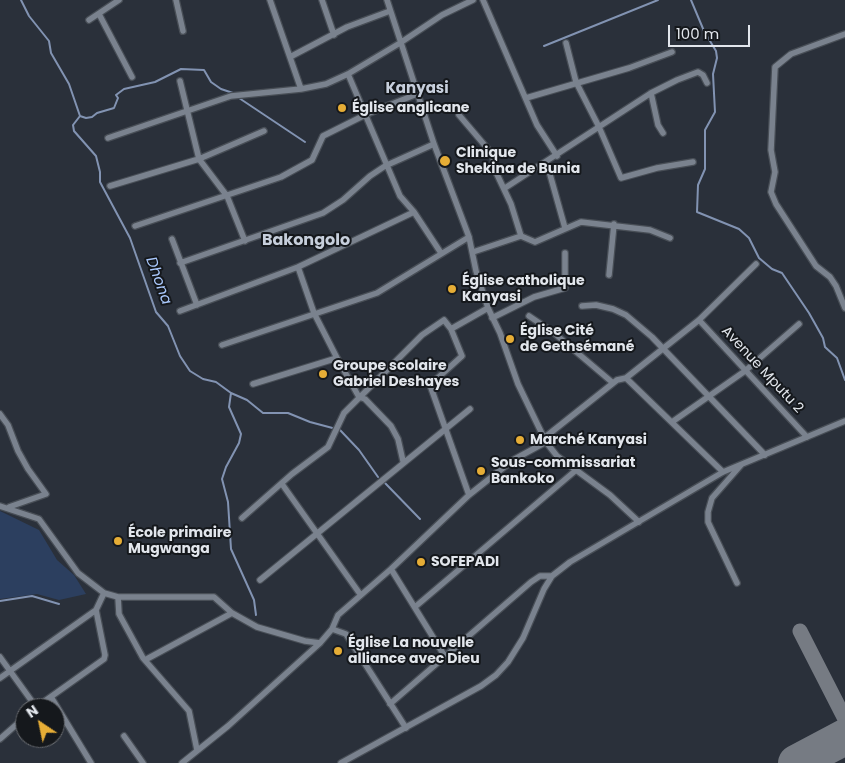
<!DOCTYPE html>
<meta charset="utf-8">
<style>
body{margin:0}
#map{position:relative;width:845px;height:763px;overflow:hidden;background:#2a303a;font-family:Poppins,sans-serif}
canvas{display:block}
.north{position:absolute;left:15px;top:698px;width:50px;height:50px;box-sizing:border-box;background:#15181c;border:1px solid #676a6f;border-radius:50%;rotate:326deg;font-size:14px;font-weight:700;line-height:20px;text-align:center;color:#e2e6ec}
.north::after{content:'';display:block;margin:auto;width:18px;height:22px;background:#e6ad36;clip-path:polygon(50% 0,100% 100%,50% 72%,0 100%)}
.scale{position:absolute;left:668px;top:25px;width:82px;height:22px;box-sizing:border-box;border:2px solid #e2e6ec;border-top:0;padding-left:6px;font-size:15px;line-height:18px;white-space:nowrap;color:#e2e6ec;-webkit-text-stroke:4px #15181c;paint-order:stroke}
</style>
<div id="map">
<canvas width="845" height="763"></canvas>
<div class="north">N</div>
<div class="scale">100 m</div>
</div>
<script>
const ctx = document.querySelector('canvas').getContext('2d');
ctx.lineJoin = 'round';
function fillPath(path, color) {
  ctx.fillStyle = color;
  ctx.fill(path, 'evenodd');
}
function toPath(rows) {
  const path = new Path2D();
  for (const r of rows) {
    path.moveTo(r[0], r[1]);
    for (let i = 2; i < r.length; i += 2) path.lineTo(r[i], r[i + 1]);
  }
  return path;
}
function strokePath(path, color, width, dash) {
  ctx.strokeStyle = color;
  ctx.lineWidth = width;
  ctx.lineCap = dash ? 'butt' : 'round';
  ctx.setLineDash(dash || []);
  ctx.stroke(path);
}
function drawText(font, color, halo, rows, align = 'center') {
  ctx.font = font + ' Poppins,sans-serif';
  ctx.lineWidth = 4;
  ctx.setLineDash([]);
  ctx.textBaseline = 'middle';
  ctx.strokeStyle = halo;
  ctx.fillStyle = color;
  for (const [text, x, y, turn = 0] of rows) {
    ctx.save();
    ctx.translate(x, y);
    ctx.rotate((+turn || 0) * Math.PI / 180);
    ctx.textAlign = isNaN(turn) ? turn : align;
    if (halo) ctx.strokeText(text, 0, 0);
    ctx.fillText(text, 0, 0);
    ctx.restore();
  }
}
fillPath(toPath([
 [0,511,39,530,57,560,74,575,86,594,59,600,37,594,0,599]
]), '#2c3f5f');
strokePath(toPath([
 [21,0,29,16,49,41,51,53,69,84,80,116,73,125,74,131,96,156,100,172,100,182,130,238,156,312,168,326,180,356,190,371,203,379,216,382,231,393,247,400,263,413,288,413,310,422,340,430,359,450,378,477],
 [691,0,704,31,716,51,717,58,713,74,715,112,705,130,705,169,698,185,697,212,739,229,749,238,759,258,772,269,782,273,809,313,823,338,825,347,837,358,845,380],
 [544,46,658,0],
 [239,98,305,142],
 [80,116,86,118,92,117,97,113,114,108,118,98,116,95,124,89,155,82,181,69,204,70,211,82,221,89,233,93],
 [231,393,229,407,241,434,239,443,226,467,222,479,228,502,231,549,254,600,256,615],
 [384,482,420,519],
 [0,601,32,596,59,604]
]), '#8293b2', 2);
strokePath(toPath([
 [800,631,845,719],
 [843,738,845,734]
]), '#767b83', 15);
strokePath(toPath([
 [796,763,845,737]
]), '#767b83', 36);
const minor = toPath([
 [176,0,183,31],
 [270,0,301,89],
 [322,0,334,35],
 [387,0,434,144,469,237,476,271,488,308,500,333,518,384,546,442,557,456,610,495,639,522],
 [483,0,537,125,557,156],
 [99,14,132,77],
 [89,20,119,0],
 [845,34,791,54,775,67,771,150,775,172,771,192,776,204,816,266,830,277,836,286,845,308],
 [566,43,576,82,599,127,621,178,657,168,693,162],
 [290,57,347,27,390,11],
 [348,74,400,196,414,212,441,253],
 [180,81,199,159,227,196,245,241],
 [651,93,658,125,663,133],
 [526,98,629,68,672,52],
 [459,115,493,155,494,168,511,204,521,236],
 [108,138,231,96,301,89,326,84,348,74,400,43,442,15,473,0],
 [544,164,549,171,565,228],
 [110,186,199,159,264,131],
 [505,188,651,93,677,80,698,72,703,75,707,83],
 [135,226,281,177,312,160,323,136,367,114,417,94],
 [172,239,197,305],
 [473,252,521,236,535,242,581,222,650,230,670,238],
 [180,263,323,213,343,200,370,176,385,166,434,144],
 [298,267,314,313,337,358,359,397,365,399,391,426,398,439,403,461],
 [609,275,614,224],
 [582,306,596,305,613,309,626,315,652,337,765,455],
 [180,311,298,267,414,212],
 [529,316,554,333,613,383],
 [492,318,534,297,565,288,565,253],
 [699,320,807,437],
 [451,329,462,356,430,385,469,495],
 [222,345,377,293,469,237],
 [626,378,699,320,756,264],
 [253,384,337,358],
 [0,414,8,425,18,451,28,469,46,494,9,507],
 [672,422,745,371,799,324],
 [544,438,617,380,626,378,723,472],
 [282,484,360,594],
 [0,506,39,519,78,573,104,593,118,597,214,597,232,613,257,627,305,641,320,643],
 [242,518,292,474,328,447,344,413,422,335,444,320,451,329,488,308],
 [391,569,444,655],
 [260,580,470,409],
 [737,583,708,522,708,512,712,498,741,465],
 [118,597,119,614,143,658,189,711,197,750],
 [415,607,575,471],
 [332,629,346,634,406,728],
 [0,657,36,707],
 [145,660,232,613],
 [0,678,96,610,104,593],
 [51,697,91,763],
 [390,704,531,582,540,576,552,576],
 [35,708,104,659,105,655,96,610],
 [124,736,143,763],
 [0,739,25,717],
 [182,763,228,726,320,643,332,629,338,615,391,569,469,495,513,460,546,442],
 [341,763,481,686,496,675,508,662,523,638,544,589,552,576,570,562,723,472,845,421]
]);
strokePath(minor, '#484e56', 8);
strokePath(minor, '#7a828e', 5.5);
for (const [x, y, r, color] of [
 [342,108,5,"#e6ad36"],
 [445,161,6,"#e6ad36"],
 [452,289,5,"#e6ad36"],
 [510,339,5,"#e6ad36"],
 [323,374,5,"#e6ad36"],
 [520,440,5,"#e6ad36"],
 [481,471,5,"#e6ad36"],
 [118,541,5,"#e6ad36"],
 [421,562,5,"#e6ad36"],
 [338,651,5,"#e6ad36"]
]) {
  const dot = new Path2D();
  dot.arc(x, y, r, 0, 2 * Math.PI);
  ctx.fillStyle = color;
  ctx.fill(dot);
  strokePath(dot, '#15181c', 2);
}
drawText('bold 14px', '#e2e6ec', '#15181c', [
 ["Église anglicane",352,108],
 ["Clinique",456,153],
 ["Shekina de Bunia",456,169],
 ["Église catholique",462,281],
 ["Kanyasi",462,297],
 ["Église Cité",520,331],
 ["de Gethsémané",520,347],
 ["Groupe scolaire",333,366],
 ["Gabriel Deshayes",333,382],
 ["Marché Kanyasi",530,440],
 ["Sous-commissariat",491,463],
 ["Bankoko",491,479],
 ["École primaire",128,533],
 ["Mugwanga",128,549],
 ["SOFEPADI",431,562],
 ["Église La nouvelle",348,643],
 ["alliance avec Dieu",348,659]
], 'left');
drawText('14px', '#e2e6ec', '#15181c', [
 ["Avenue Mputu 2",762,370,47]
]);
drawText('bold 15px', '#c7cfdc', '#15181c', [
 ["Kanyasi",417,89]
]);
drawText('italic 15px', '#aac8fc', '#15181c', [
 ["Dhona",158,281,70]
]);
drawText('bold 16px', '#c7cfdc', '#15181c', [
 ["Bakongolo",306,241]
]);
</script>
